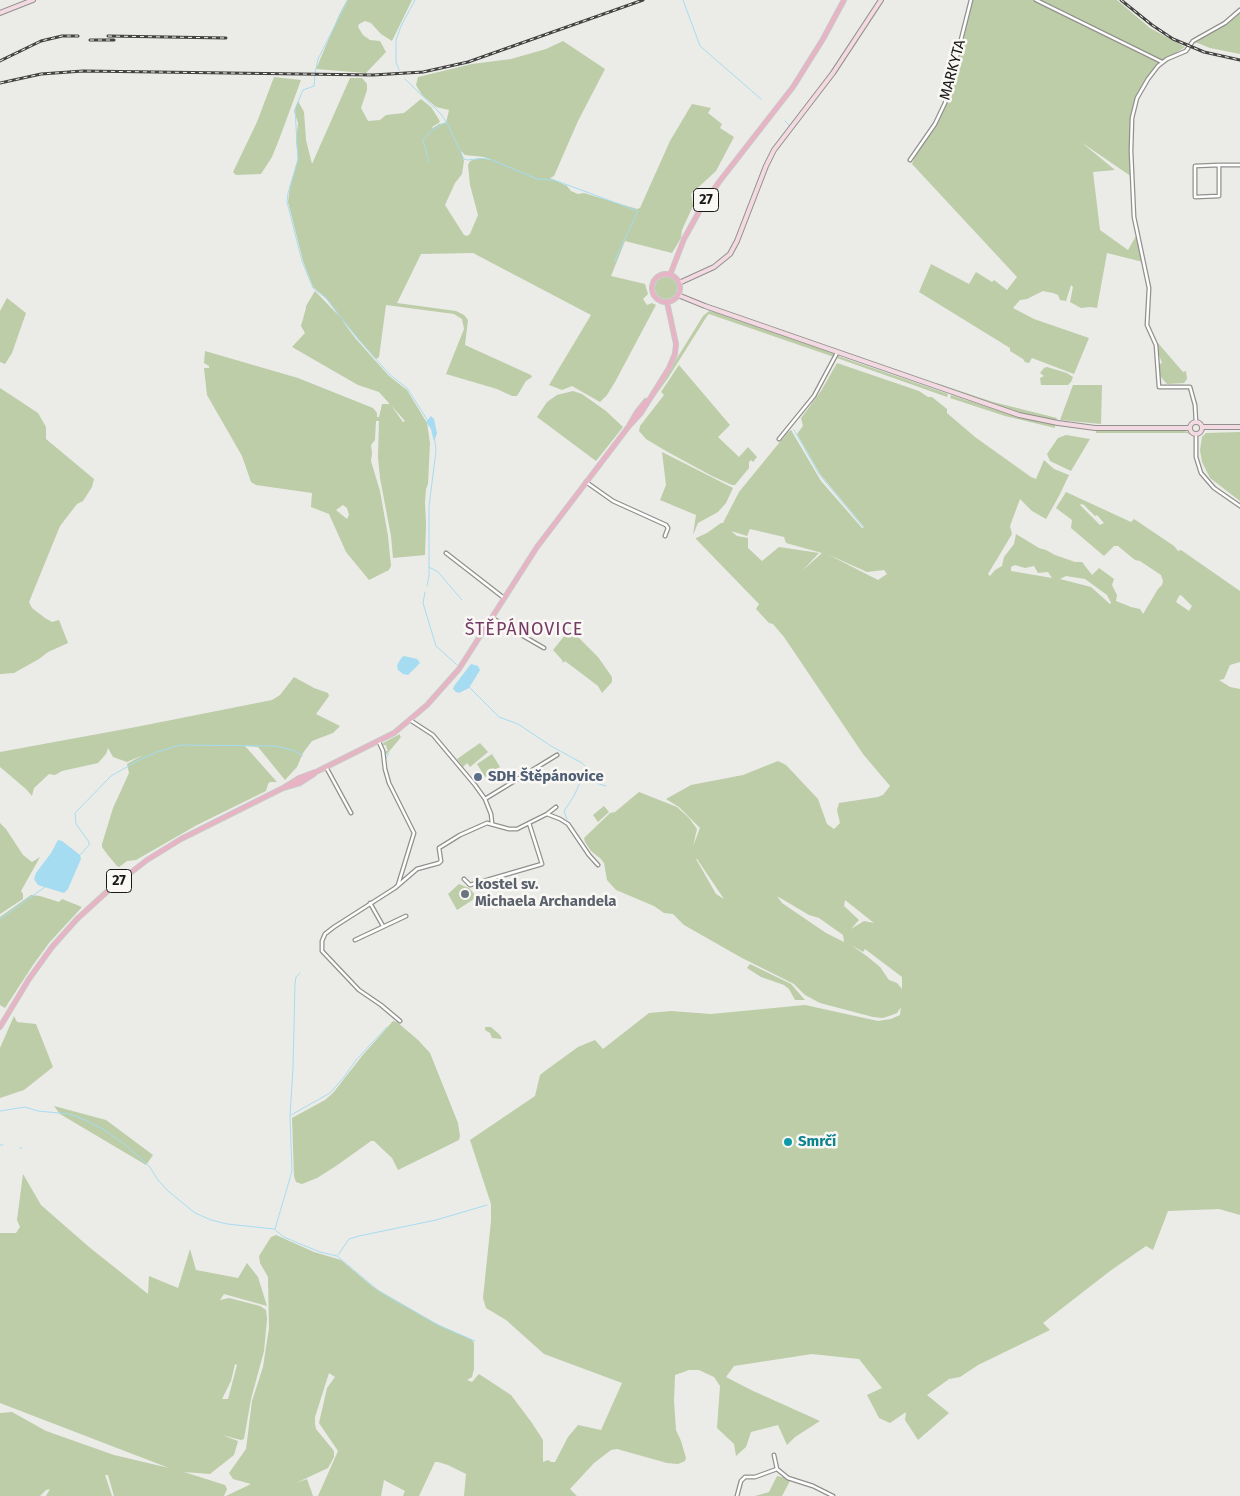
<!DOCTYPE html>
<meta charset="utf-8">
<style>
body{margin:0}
canvas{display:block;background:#ebebe7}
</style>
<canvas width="1240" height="1496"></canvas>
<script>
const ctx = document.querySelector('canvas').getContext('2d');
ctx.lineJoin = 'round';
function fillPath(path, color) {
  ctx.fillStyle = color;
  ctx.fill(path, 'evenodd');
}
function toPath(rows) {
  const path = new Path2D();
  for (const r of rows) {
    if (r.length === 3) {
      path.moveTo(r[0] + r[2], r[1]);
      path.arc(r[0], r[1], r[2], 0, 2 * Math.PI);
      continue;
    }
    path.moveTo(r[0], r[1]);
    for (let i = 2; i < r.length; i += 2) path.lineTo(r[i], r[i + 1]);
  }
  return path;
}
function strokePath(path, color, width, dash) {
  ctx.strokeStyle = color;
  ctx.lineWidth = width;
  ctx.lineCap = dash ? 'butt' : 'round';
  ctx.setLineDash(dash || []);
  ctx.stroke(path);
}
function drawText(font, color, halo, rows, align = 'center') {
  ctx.font = font + ' "Fira Sans",sans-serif';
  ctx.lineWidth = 5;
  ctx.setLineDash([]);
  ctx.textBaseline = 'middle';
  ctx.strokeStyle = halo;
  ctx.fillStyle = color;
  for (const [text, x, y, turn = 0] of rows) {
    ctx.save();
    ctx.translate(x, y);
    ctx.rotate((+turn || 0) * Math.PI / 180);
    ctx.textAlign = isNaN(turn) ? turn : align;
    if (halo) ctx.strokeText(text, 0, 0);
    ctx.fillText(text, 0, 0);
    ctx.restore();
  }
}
fillPath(toPath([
 [347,0,412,0,392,41,381,34,371,23,365,21,359,24,358,27,363,35,370,40,380,41,386,52,366,73,316,69,339,15],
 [971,0,1117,0,1150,28,1185,47,1162,62,1148,79,1137,98,1132,118,1132,177,1081,142,1115,170,1093,172,1100,230,1128,250,1136,236,1143,262,1107,253,1097,308,1090,307,1081,308,1070,302,1073,287,1071,285,1066,301,1060,300,1058,295,1053,293,1043,291,1027,299,1020,300,1013,308,1034,319,1089,338,1074,374,1032,358,1029,363,1025,362,1023,359,1010,351,1010,348,919,292,931,264,969,284,976,272,992,282,994,280,1007,290,1017,277,912,164,918,148,943,109],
 [1240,11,1240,54,1210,48,1195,42,1230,21],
 [563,41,605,69,578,121,554,176,550,178,567,186,571,191,578,194,584,193,637,209,640,208,670,141,692,104,711,108,708,113,722,124,720,128,734,137,716,171,691,194,693,206,682,230,681,238,672,253,625,241,611,276,645,284,648,294,643,299,647,305,652,303,656,305,615,382,607,395,600,402,572,386,562,390,549,385,591,315,473,253,421,254,397,303,456,311,464,315,468,320,465,345,531,375,532,377,526,381,517,396,512,396,497,389,446,374,464,329,462,319,454,314,386,305,379,357,376,359,341,319,356,339,389,376,407,390,427,423,430,443,428,484,426,489,425,502,426,525,425,555,393,558,391,536,380,478,378,457,379,421,376,421,375,440,371,445,372,454,371,461,380,491,388,536,391,566,389,570,369,580,346,552,329,514,311,507,312,493,256,485,251,482,242,456,207,395,204,368,209,368,209,366,204,363,205,351,298,378,373,408,377,413,377,417,379,417,382,404,390,404,403,422,405,421,379,392,358,385,292,347,305,333,301,326,306,308,306,306,315,291,339,316,325,297,313,287,303,261,288,202,290,186,298,158,296,141,298,123,294,111,298,101,304,112,306,140,312,164,350,78,362,78,367,84,367,90,361,108,368,121,380,120,386,115,404,113,421,99,431,107,438,118,440,122,432,127,433,128,439,124,446,123,449,110,436,107,422,95,416,85,418,77,472,64,511,59,546,49],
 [461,151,465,155,484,157,492,160,479,158,470,161,468,165,470,185,478,215,470,234,467,236,464,235,445,205,455,183,462,174,464,161],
 [343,505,347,508,349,515,347,519,336,510],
 [274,77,301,80,280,137,272,157,261,174,236,175,233,172,257,122],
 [666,288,11],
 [7,298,26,313,12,353,5,364,0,362,0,311],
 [709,311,714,312,835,354,834,357,709,314,707,316,668,378,645,410,703,316],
 [1158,343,1183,372,1186,371,1187,379,1184,383,1167,384,1160,376,1159,364,1162,363,1158,352],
 [838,356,948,394,947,397,837,358],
 [837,363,919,391,928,397,932,397,947,409,947,413,975,437,1031,477,1036,479,1044,460,1054,469,1069,475,1059,496,1046,519,1032,511,1020,499,1010,526,1012,534,988,574,990,576,995,570,1002,566,1004,557,1014,544,1016,534,1039,548,1046,550,1055,555,1075,562,1082,562,1092,575,1099,568,1114,579,1112,585,1117,595,1116,601,1131,607,1140,609,1143,614,1158,589,1162,585,1163,581,1161,575,1140,561,1135,560,1118,546,1114,546,1104,556,1071,528,1072,520,1056,508,1066,492,1131,522,1134,519,1174,546,1178,551,1181,550,1240,591,1240,662,1230,665,1224,679,1219,680,1230,687,1240,689,1240,1215,1219,1209,1168,1211,1153,1250,1146,1246,1110,1271,1043,1323,1050,1330,978,1365,960,1377,949,1379,927,1395,949,1413,918,1440,905,1420,906,1412,890,1423,879,1418,867,1395,882,1388,859,1359,812,1354,734,1366,726,1377,751,1390,820,1421,795,1437,787,1445,778,1425,751,1432,746,1447,736,1456,734,1444,717,1428,720,1386,714,1377,699,1370,689,1370,675,1375,674,1401,676,1430,681,1441,686,1458,685,1461,678,1464,667,1463,617,1449,611,1450,594,1463,570,1489,577,1496,464,1496,466,1474,448,1465,438,1462,435,1462,419,1496,403,1496,405,1491,384,1480,381,1496,318,1496,338,1451,319,1423,327,1388,335,1377,329,1373,315,1417,315,1424,316,1429,334,1451,334,1457,328,1468,296,1483,307,1479,313,1496,226,1496,251,1484,233,1479,229,1473,246,1449,252,1401,263,1367,269,1328,268,1277,260,1263,259,1256,271,1237,276,1235,314,1252,341,1260,373,1287,437,1324,472,1340,474,1343,474,1369,472,1377,467,1380,472,1382,479,1374,511,1395,532,1423,543,1440,543,1462,548,1460,551,1462,555,1462,568,1437,578,1425,601,1430,622,1383,544,1354,506,1320,486,1308,483,1298,491,1221,491,1204,470,1140,535,1096,540,1075,545,1071,578,1047,595,1040,603,1049,649,1013,671,1011,711,1014,805,1005,878,1021,891,1019,900,1015,901,1007,897,1013,892,1015,883,1018,873,1017,820,1003,805,995,794,984,742,958,684,925,673,914,664,913,654,906,616,890,607,880,604,863,601,859,591,851,585,842,584,838,610,813,615,812,639,792,677,807,689,818,697,829,693,846,700,828,679,807,666,799,691,785,743,775,778,761,786,765,818,799,827,824,834,829,840,823,837,810,839,803,878,797,883,795,890,786,863,754,784,637,773,624,769,623,756,609,759,604,696,539,696,538,707,533,721,523,723,523,739,492,788,432,791,430,821,481,862,528,864,527,820,474,797,434,803,426,801,418,821,391],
 [1081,504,1084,505,1095,516,1097,515,1104,523,1100,525,1080,505],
 [750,529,784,537,786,543,822,553,802,571,819,553,779,547,762,561,748,548,748,538,737,536,731,531,747,536],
 [827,554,867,572,884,570,887,574,878,580],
 [1015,565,1025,568,1034,566,1038,573,1048,572,1052,578,1011,571,1011,567],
 [1066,576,1085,579,1107,595,1111,603,1110,604,1091,587,1060,579],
 [1181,595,1192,606,1189,611,1176,602,1179,596],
 [696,859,697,859,724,899,716,894],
 [777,896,809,915,819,918,843,935,844,942,826,933,782,903],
 [845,900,874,923,864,921,851,929,859,920,844,906],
 [851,945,863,952,865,949,902,977,902,989,897,983,889,980,880,967,868,957],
 [679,365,730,425,718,437,739,457,748,447,757,457,753,462,751,460,749,462,749,468,735,485,732,485,712,476,666,451,646,439,639,431,640,426,664,395,661,392],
 [1047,367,1067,373,1073,377,1071,382,1068,385,1041,385,1040,378,1044,376,1040,373,1044,368],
 [936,383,993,402,1057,418,1056,421,1020,413,936,385],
 [1073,385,1102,385,1101,424,1060,420],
 [0,388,38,413,46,427,46,439,94,479,92,487,83,501,77,504,60,526,29,602,32,608,45,618,52,622,59,620,68,643,48,652,39,659,14,673,0,674],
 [573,391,582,394,606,411,623,427,596,461,537,417,547,402,557,395],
 [951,395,1008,414,1055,425,1055,428,1005,416,950,398],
 [1096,430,1182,430,1188,432,1192,435,1187,433,1096,433],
 [1240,432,1240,501,1210,478,1202,462,1200,450,1202,437,1206,433],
 [1066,435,1090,439,1071,471,1050,461,1047,454,1058,438],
 [662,452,733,488,726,503,718,512,698,523,693,535,696,515,660,500,666,485],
 [570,629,598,657,612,677,612,682,602,693,598,686,565,661,563,663,562,660,553,650],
 [294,677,314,688,328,693,329,696,316,714,340,726,333,733,312,741,303,753,297,767,285,780,258,747,245,746,277,782,270,782,268,784,266,791,197,825,136,860,127,861,119,867,117,866,107,854,102,847,102,844,113,808,129,773,127,764,143,755,127,762,113,757,108,748,106,754,98,763,62,771,55,775,49,774,34,788,32,796,26,789,0,767,0,752,136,727,272,700,280,695],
 [400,734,400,737,402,736,386,755,385,751,388,751,387,749,386,745,383,745,383,743],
 [480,743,488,752,470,767,467,763,463,767,457,759],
 [492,754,500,767,485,777,477,764],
 [604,806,609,812,598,822,593,815],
 [0,823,6,829,23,855,32,862,40,857,21,891,23,894,23,899,0,914],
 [459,884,469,888,477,897,457,910,448,894],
 [31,895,40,896,59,902,62,899,82,907,49,943,33,965,5,1008,0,1005,0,917],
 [750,964,791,984,805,1000,795,1000,789,989,784,985,761,977,747,968],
 [14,1016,17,1022,36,1024,53,1067,24,1090,0,1098,0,1048],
 [393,1021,397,1022,418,1040,430,1053,458,1123,460,1136,459,1140,398,1170,392,1158,374,1141,371,1141,336,1166,317,1178,302,1184,296,1182,294,1176,292,1118,325,1100,333,1093,362,1056],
 [485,1027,491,1027,500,1035,502,1039,492,1038,490,1033,485,1030],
 [54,1106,106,1120,153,1155,146,1165,60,1114],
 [23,1174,41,1205,89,1247,148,1294,149,1276,178,1288,190,1249,196,1270,238,1278,247,1263,258,1277,267,1306,224,1294,220,1300,229,1298,260,1306,266,1310,267,1319,264,1351,251,1399,244,1439,241,1440,222,1435,238,1441,234,1455,210,1474,184,1472,225,1485,227,1489,224,1496,114,1496,108,1475,105,1475,112,1496,46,1496,50,1489,46,1490,40,1496,0,1496,0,1413,12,1412,46,1431,114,1455,169,1468,0,1403,0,1233,16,1233,20,1227,17,1220],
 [235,1364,237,1365,228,1399,222,1399,231,1381],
 [777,1476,791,1479,782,1496,755,1496,769,1492]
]), '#bccda8');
fillPath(toPath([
 [431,416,434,419,437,433,434,442,431,429,426,422],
 [404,656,417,659,420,663,408,675,403,674,398,670,397,665,402,657],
 [471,664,478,666,480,670,469,688,459,693,456,692,453,689,454,686],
 [58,840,62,841,75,851,80,855,81,859,68,889,64,893,38,885,34,879,36,873,51,853]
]), '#a6dcf1');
strokePath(toPath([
 [683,0,700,46,761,99],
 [399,70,396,62,396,40,401,26,415,0],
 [315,73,318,59,348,0],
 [315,75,314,86,303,90,295,109,298,160,288,193,287,202,302,261,313,288,327,299,358,339,390,375,407,388,428,421],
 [405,79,441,114,447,123,464,159,467,160,487,158,537,179,554,180,638,211,615,260,616,262],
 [785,121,789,125],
 [429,162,423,140,431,131,446,122],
 [794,430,819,474,863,527],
 [429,567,438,572,462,600],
 [427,586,429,576,429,506,436,451,435,441],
 [425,592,423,603,436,646,457,665],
 [469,687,499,717,518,724,551,746,582,763,586,767,585,771,588,775,599,784,606,786],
 [385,760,389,753],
 [567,819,564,811,574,796,585,771],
 [79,856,89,845,89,842,76,824,75,813,111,776,139,760,157,752,180,745,276,746,295,751,303,756],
 [0,919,45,887],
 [0,1111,25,1107,38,1111,69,1114,83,1119,103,1129,123,1143,149,1166,158,1180,168,1191,195,1213,211,1220,227,1224,274,1229,284,1237,298,1243,320,1252,337,1256,380,1292,438,1325,475,1341],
 [291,1115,330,1093,344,1077,356,1060,387,1027],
 [0,1145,3,1145],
 [20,1148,22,1148],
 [275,1229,292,1171,290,1116,293,1068,295,984,296,977,300,973],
 [338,1255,349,1239,359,1236,436,1220,487,1205]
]), '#a6dcf1', 1);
const street = toPath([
 [1036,0,1162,62],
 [910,160,935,124,945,103,971,0],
 [1219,165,1219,196,1195,197,1195,166,1219,165,1240,165],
 [1196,422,1195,405,1190,387,1159,387,1156,345,1147,325,1149,288,1134,217,1131,151,1132,118,1137,98,1148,79,1158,66,1167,59,1186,51,1193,41,1225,23,1240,10],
 [1196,434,1196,457,1201,473,1214,488,1240,506],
 [779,439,814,396,837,353],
 [586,482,613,501,666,525,668,528,665,536],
 [446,553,504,598],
 [492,618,544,648],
 [410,720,433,735,475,785,485,799,491,814,492,823],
 [379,742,383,751,385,769,389,783,414,833,398,885],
 [326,767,351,813],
 [485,799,557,755],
 [547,814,560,819,568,824,589,855,598,865],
 [464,879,470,885,542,864,529,823],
 [370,903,383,926],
 [355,940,406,916],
 [400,1021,381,1005,359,990,322,951,322,941,325,934,334,927,395,888,417,869,439,863,441,861,439,848,460,835,487,823,509,829,517,829,547,814,556,807],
 [777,1469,788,1478,813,1486,833,1496],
 [737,1496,741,1481,745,1477,755,1477,777,1469,774,1455]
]);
const secondary = toPath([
 [0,13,33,0],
 [679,283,714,267,730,254,737,241,766,166,774,150,833,73,881,0],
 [678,295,705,306,1019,415,1058,423,1095,428,1190,428],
 [1196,428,6],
 [1202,427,1240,427]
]);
const primary = toPath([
 [666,288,14],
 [670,275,684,239,701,208,719,182,793,87,823,39,844,0],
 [630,424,637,412,646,401],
 [283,788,299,778,318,771,394,733,427,705,459,669,537,547,629,426,641,413,669,368,675,354,676,344,667,302],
 [0,1027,29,979,52,947,77,919,111,888,147,860,181,839,283,788,300,783,314,774]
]);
strokePath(street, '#92918e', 5);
strokePath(secondary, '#92918e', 6);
strokePath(primary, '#c8c8c7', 6);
strokePath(street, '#fff', 2.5);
strokePath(secondary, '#f3d9e2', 4);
strokePath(primary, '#e8b3c5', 4);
const rail = toPath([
 [1121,0,1152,25,1173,39,1204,52,1240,60],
 [108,36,226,38],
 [90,40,114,40],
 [0,61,41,41,62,36,78,36],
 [0,83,41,74,83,71,373,75,423,72,468,62,643,0]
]);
strokePath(rail, '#434341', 3);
strokePath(rail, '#f9f8f4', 1, [4]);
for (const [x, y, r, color] of [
 [478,777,5,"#5c6f8a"],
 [465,894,5,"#6b7280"],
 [788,1142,5,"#0f9aa8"]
]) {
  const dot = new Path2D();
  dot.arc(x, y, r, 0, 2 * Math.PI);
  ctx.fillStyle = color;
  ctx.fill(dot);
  strokePath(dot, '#f9f8f4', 2);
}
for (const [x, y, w] of [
 [706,200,25],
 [119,881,25]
]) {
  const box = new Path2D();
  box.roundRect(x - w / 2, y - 11.5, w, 23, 4);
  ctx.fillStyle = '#f9f8f4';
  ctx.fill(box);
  strokePath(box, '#191917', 1);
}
drawText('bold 14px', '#191917', null, [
 ["27",706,200],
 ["27",119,881]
]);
drawText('15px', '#191917', '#f9f8f4', [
 ["MARKYTA",953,70,-75]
]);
drawText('bold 15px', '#4e5e75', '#f9f8f4', [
 ["SDH Štěpánovice",488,777]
], 'left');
drawText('bold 15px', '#5b616d', '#f9f8f4', [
 ["kostel sv.",475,885],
 ["Michaela Archandela",475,902]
], 'left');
drawText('bold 15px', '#0d838f', '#f9f8f4', [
 ["Smrčí",798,1142]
], 'left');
ctx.letterSpacing = '1px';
drawText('18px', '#753b66', '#f9f8f4', [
 ["ŠTĚPÁNOVICE",524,630]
]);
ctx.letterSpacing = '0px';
</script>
